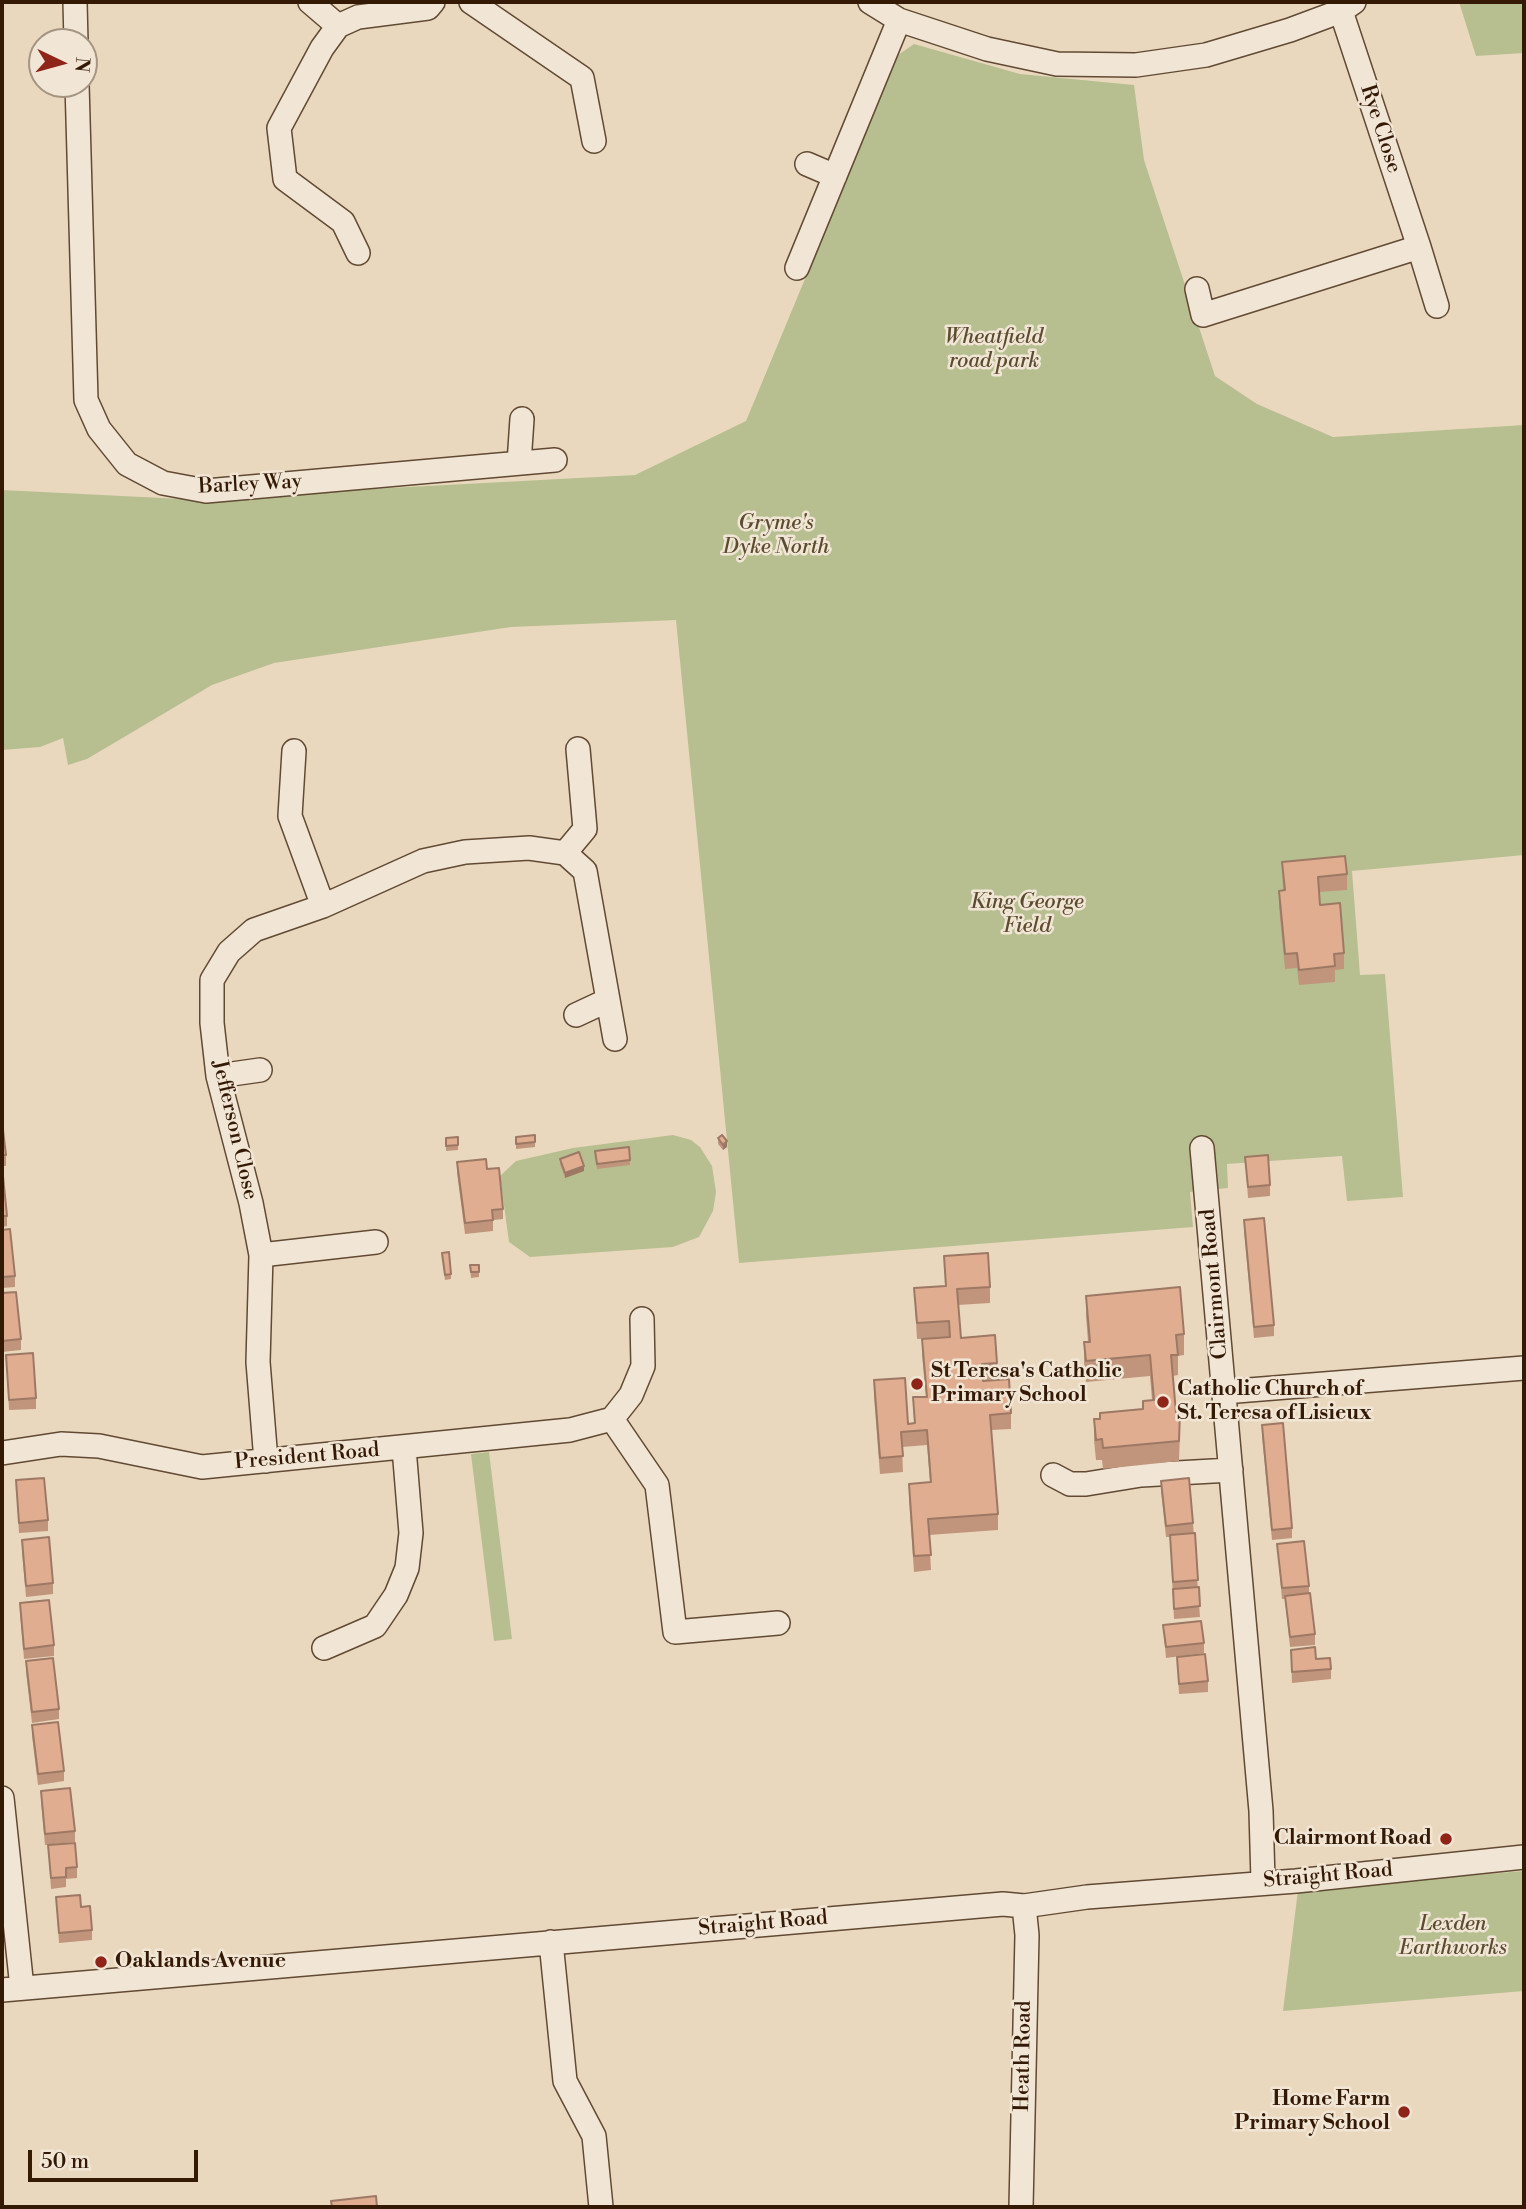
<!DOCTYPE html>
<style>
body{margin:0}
#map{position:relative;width:1526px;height:2209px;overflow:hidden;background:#ead8be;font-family:"Libre Bodoni",serif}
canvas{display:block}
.frame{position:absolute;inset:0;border:4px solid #341905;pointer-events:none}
.north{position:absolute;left:28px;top:28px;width:70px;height:70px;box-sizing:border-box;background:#f1e6d5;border:2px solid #a59482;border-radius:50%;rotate:95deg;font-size:19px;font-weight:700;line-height:28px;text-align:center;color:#341905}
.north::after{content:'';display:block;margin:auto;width:24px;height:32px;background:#8f2418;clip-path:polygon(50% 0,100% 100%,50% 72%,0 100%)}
.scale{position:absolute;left:28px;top:2150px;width:170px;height:32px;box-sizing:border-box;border:4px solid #341905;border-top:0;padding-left:9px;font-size:21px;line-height:24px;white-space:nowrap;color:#341905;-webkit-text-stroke:5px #f1e6d5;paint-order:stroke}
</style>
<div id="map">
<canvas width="1526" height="2209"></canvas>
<div class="frame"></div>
<div class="north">N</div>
<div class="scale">50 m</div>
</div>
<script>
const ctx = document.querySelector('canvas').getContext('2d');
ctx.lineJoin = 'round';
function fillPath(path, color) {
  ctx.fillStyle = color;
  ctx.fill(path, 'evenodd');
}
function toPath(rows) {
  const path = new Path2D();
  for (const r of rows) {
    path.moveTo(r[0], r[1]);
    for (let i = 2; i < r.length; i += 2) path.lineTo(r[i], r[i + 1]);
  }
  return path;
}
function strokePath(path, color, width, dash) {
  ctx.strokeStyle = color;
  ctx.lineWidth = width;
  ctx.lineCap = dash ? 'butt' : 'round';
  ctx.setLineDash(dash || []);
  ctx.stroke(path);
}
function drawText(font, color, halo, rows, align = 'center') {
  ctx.font = font + ' "Libre Bodoni",serif';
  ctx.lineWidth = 5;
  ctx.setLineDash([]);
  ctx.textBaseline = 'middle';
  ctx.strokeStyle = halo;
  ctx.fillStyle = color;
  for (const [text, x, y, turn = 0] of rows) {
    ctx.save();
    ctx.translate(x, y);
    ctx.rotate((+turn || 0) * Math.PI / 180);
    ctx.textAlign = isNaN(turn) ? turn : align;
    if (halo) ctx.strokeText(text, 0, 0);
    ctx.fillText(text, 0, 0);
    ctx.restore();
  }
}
fillPath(toPath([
 [1459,2,1524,2,1524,53,1476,56],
 [914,44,1020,74,1134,85,1144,160,1215,376,1257,404,1333,437,1524,425,1524,855,1352,871,1360,975,1385,974,1403,1197,1347,1201,1342,1156,1227,1164,1228,1188,1190,1192,1193,1227,739,1263,676,620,511,627,274,663,212,685,87,759,68,765,63,738,40,747,2,750,2,490,182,499,635,475,746,421,898,55],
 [673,1135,691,1140,700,1147,712,1166,716,1192,713,1211,699,1237,673,1247,530,1257,509,1242,500,1176,516,1161,573,1148],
 [489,1452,512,1639,494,1641,471,1454],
 [1524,1871,1524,1991,1283,2011,1298,1890]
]), '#b7bf91');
const minor = toPath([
 [75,2,76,42],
 [310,2,338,26],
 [471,2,582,78,594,141],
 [870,2,899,20,987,49,1057,64,1136,65,1206,55,1290,30,1341,11,1354,2],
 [77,84,86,400,99,429,127,464,163,483,206,491,555,460],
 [807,164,835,176],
 [1419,247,1437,306],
 [358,253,343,222,285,179,279,128,322,48,338,26,358,17,428,8,433,2],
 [797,268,899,20],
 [1197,289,1203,315,1419,247,1341,11],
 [519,463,522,419],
 [294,751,290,816,323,906],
 [565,853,585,829,578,749],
 [576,1015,606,1001],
 [218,1076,260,1070],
 [1202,1148,1261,1811,1263,1881],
 [261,1255,376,1242],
 [1224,1392,1524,1368],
 [612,1419,631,1395,643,1366,642,1319],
 [2,1453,61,1444,99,1446,202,1467,570,1430,612,1419,657,1485,675,1632,778,1623],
 [266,1461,258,1362,261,1255,251,1203,218,1076,212,1023,212,980,229,952,254,930,323,906,423,861,465,852,529,848,565,853,585,871,615,1039],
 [1053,1475,1070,1484,1086,1484,1141,1475,1231,1470],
 [324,1648,375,1626,396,1595,407,1568,411,1533,404,1448],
 [2,1798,22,1988],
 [551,1942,565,2081,594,2136,601,2207],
 [2,1990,1003,1904,1024,1906,1087,1897,1296,1881,1524,1857],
 [1021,2207,1027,1935,1024,1906]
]);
strokePath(minor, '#624933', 26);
strokePath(minor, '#f1e6d5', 23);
fillPath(toPath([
 [1282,862,1347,874,1347,890,1319,892,1320,905,1344,953,1344,969,1335,970,1335,982,1299,985,1297,968,1285,969,1279,907,1279,891,1283,890],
 [2,1121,6,1155,6,1166,2,1166,7,1216,7,1226,2,1227],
 [458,1137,458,1150,446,1151,446,1138],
 [516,1137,535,1142,535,1147,516,1149],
 [718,1138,727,1147,723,1150,718,1144],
 [629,1147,630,1165,597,1169,595,1151],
 [1245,1157,1270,1185,1270,1196,1248,1198],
 [560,1159,584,1171,565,1178,560,1164],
 [457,1162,503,1209,503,1219,493,1220,493,1231,465,1234,457,1173],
 [1244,1220,1274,1325,1274,1336,1254,1338,1244,1231],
 [2,1230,15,1276,15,1287,2,1288],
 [442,1253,451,1274,451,1279,445,1280],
 [944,1256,990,1287,990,1303,958,1305,961,1338,997,1363,997,1379,983,1380,1011,1413,1011,1429,991,1430,998,1514,998,1530,929,1535,931,1570,914,1572,909,1499,909,1484,930,1482,927,1445,902,1447,903,1472,880,1474,874,1396,874,1380,908,1424,914,1423,913,1397,926,1397,922,1355,922,1339,949,1337,917,1339,914,1288,945,1286],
 [470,1265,479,1265,479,1277,471,1278],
 [2,1293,21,1339,21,1350,2,1352],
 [1086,1296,1184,1334,1184,1355,1178,1356,1178,1375,1173,1376,1176,1413,1180,1433,1179,1461,1103,1469,1102,1460,1096,1460,1094,1440,1094,1419,1100,1419,1100,1413,1143,1409,1143,1401,1152,1400,1150,1376,1086,1382,1084,1363,1084,1342,1088,1342,1086,1316],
 [6,1355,36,1398,36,1409,9,1410],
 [1262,1425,1292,1528,1292,1538,1272,1540,1262,1436],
 [16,1480,48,1520,48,1531,19,1533],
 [1161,1481,1193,1523,1200,1617,1174,1619,1170,1537,1166,1537,1161,1491],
 [22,1540,53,1583,53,1594,26,1597,22,1551],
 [1277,1544,1309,1586,1309,1593,1315,1634,1315,1645,1290,1647,1285,1599,1282,1599],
 [20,1603,54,1645,54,1656,24,1659,20,1613],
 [1163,1625,1204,1643,1204,1653,1166,1658],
 [1291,1650,1331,1669,1331,1679,1292,1683],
 [1177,1657,1208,1681,1208,1692,1179,1694],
 [26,1661,59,1709,59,1719,32,1723,26,1672],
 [32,1725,64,1771,64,1781,38,1785,32,1736],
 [41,1791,75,1831,75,1842,45,1845,41,1801],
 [48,1845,77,1867,77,1878,66,1879,66,1887,51,1889],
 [56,1897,81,1907,92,1930,92,1940,59,1943]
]), '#c1957c');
fillPath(toPath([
 [727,1141,727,1147,723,1150,723,1145],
 [584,1166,584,1171,565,1178,565,1173]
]), '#9d7965');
const building = toPath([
 [1345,856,1347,874,1318,877,1320,905,1340,903,1344,953,1334,954,1335,966,1299,970,1297,953,1285,954,1279,891,1285,890,1282,862,1345,856],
 [2,1121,6,1155,2,1155,2,1121],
 [535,1135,535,1142,516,1144,516,1137,535,1135],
 [722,1135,727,1141,723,1145,718,1138,722,1135],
 [458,1137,458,1145,446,1146,446,1138,458,1137],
 [629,1147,630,1160,597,1164,595,1151,629,1147],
 [579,1152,584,1166,565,1173,560,1159,579,1152],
 [1268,1155,1270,1185,1248,1187,1245,1157,1268,1155],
 [486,1159,487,1169,499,1168,503,1209,492,1210,493,1220,465,1223,457,1162,486,1159],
 [2,1166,7,1216,2,1216,2,1166],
 [1264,1218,1274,1325,1254,1327,1244,1220,1264,1218],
 [10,1229,15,1276,2,1277,2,1230,10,1229],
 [449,1252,451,1274,445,1275,442,1253,449,1252],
 [988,1253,990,1287,957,1289,961,1338,995,1335,997,1363,982,1364,983,1381,1009,1379,1011,1413,990,1415,998,1514,928,1519,931,1555,914,1556,909,1484,931,1482,927,1430,901,1432,903,1456,880,1458,874,1380,905,1378,908,1424,915,1423,913,1397,927,1397,922,1339,950,1337,949,1321,917,1323,914,1288,946,1286,944,1256,988,1253],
 [470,1265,479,1265,479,1272,471,1272,470,1265],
 [1180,1287,1184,1334,1176,1335,1178,1355,1171,1355,1176,1413,1180,1412,1179,1441,1103,1448,1102,1439,1096,1440,1094,1419,1100,1419,1100,1413,1143,1409,1143,1401,1154,1400,1150,1355,1086,1361,1084,1342,1090,1342,1086,1296,1180,1287],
 [16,1292,21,1339,2,1341,2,1293,16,1292],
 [33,1353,36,1398,9,1400,6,1355,33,1353],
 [1283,1423,1292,1528,1272,1530,1262,1425,1283,1423],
 [44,1478,48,1520,19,1523,16,1480,44,1478],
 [1189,1478,1193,1523,1166,1526,1161,1481,1189,1478],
 [1195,1533,1198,1580,1173,1582,1170,1535,1195,1533],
 [49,1537,53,1583,26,1586,22,1540,49,1537],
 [1304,1541,1309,1586,1282,1588,1277,1544,1304,1541],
 [1199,1587,1200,1606,1174,1609,1173,1589,1199,1587],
 [1310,1593,1315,1634,1290,1637,1285,1596,1310,1593],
 [49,1600,54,1645,24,1649,20,1603,49,1600],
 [1201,1621,1204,1643,1166,1647,1163,1625,1201,1621],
 [1315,1647,1316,1659,1330,1658,1331,1669,1292,1672,1291,1650,1315,1647],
 [1205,1654,1208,1681,1179,1684,1177,1657,1205,1654],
 [53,1658,59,1709,32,1712,26,1661,53,1658],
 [58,1722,64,1771,38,1774,32,1725,58,1722],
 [70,1788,75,1831,45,1834,41,1791,70,1788],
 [75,1843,77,1867,66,1868,66,1877,51,1878,48,1845,75,1843],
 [80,1895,81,1907,90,1906,92,1930,59,1933,56,1897,80,1895],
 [376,2196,377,2207,332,2207,331,2201,376,2196]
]);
fillPath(building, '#e0ad90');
strokePath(building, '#9d7965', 2);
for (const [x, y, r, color] of [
 [917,1384,7,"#8f2418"],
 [1163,1402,7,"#8f2418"],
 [1446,1839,7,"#8f2418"],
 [101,1962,7,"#8f2418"],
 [1404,2112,7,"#8f2418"]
]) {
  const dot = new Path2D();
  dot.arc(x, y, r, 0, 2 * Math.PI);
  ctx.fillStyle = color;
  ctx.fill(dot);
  strokePath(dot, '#f1e6d5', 2.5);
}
drawText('21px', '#341905', '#f1e6d5', [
 ["Rye Close",1380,129,72],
 ["Barley Way",250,485,-3],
 ["Jefferson Close",234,1130,77],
 ["Clairmont Road",1215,1284,-95],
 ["President Road",307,1457,-5],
 ["Straight Road",1328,1876,-5],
 ["Straight Road",763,1924,-5],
 ["Heath Road",1024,2056,-89]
]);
drawText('italic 21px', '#5b4b2f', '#f1e6d5', [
 ["Wheatfield",994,338],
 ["road park",994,362],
 ["Gryme's",776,524],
 ["Dyke North",776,548],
 ["King George",1027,903],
 ["Field",1027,927],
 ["Lexden",1453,1925],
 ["Earthworks",1453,1949]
]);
drawText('bold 21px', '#341905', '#f1e6d5', [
 ["St Teresa's Catholic",931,1372],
 ["Primary School",931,1396],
 ["Catholic Church of",1177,1390],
 ["St. Teresa of Lisieux",1177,1414],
 ["Clairmont Road",1432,1839,"right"],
 ["Oaklands Avenue",115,1962],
 ["Home Farm",1390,2100,"right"],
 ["Primary School",1390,2124,"right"]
], 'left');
</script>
